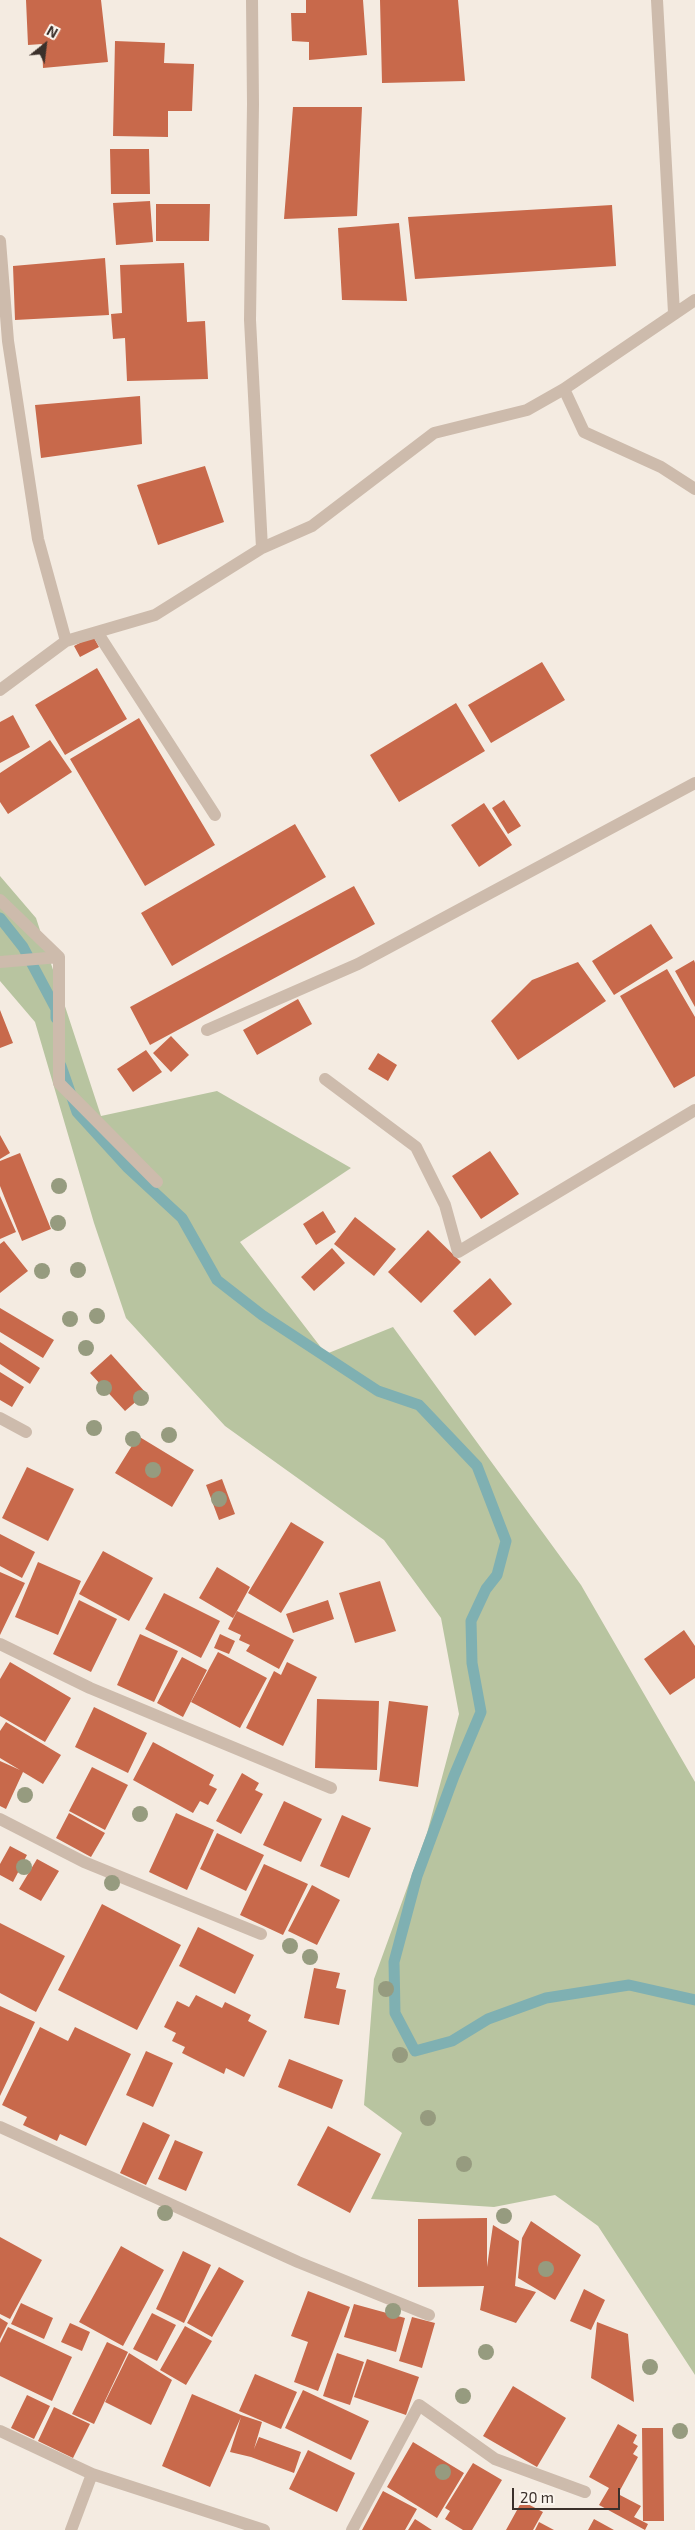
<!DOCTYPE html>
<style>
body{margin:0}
#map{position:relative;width:695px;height:2530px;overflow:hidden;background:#f4ebe1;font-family:"Exo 2",sans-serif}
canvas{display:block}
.north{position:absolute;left:20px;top:20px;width:50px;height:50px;-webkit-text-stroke:4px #fbf5ee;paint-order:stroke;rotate:29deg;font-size:14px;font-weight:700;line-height:20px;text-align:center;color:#3b302b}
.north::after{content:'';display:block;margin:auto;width:18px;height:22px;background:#3b302b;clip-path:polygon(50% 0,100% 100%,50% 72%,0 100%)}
.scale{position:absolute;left:512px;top:2488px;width:108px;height:22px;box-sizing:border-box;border:2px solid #3b302b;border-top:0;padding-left:6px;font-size:15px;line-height:18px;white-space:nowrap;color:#3b302b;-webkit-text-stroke:4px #fbf5ee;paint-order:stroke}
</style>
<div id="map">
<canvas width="695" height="2530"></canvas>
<div class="north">N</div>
<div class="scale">20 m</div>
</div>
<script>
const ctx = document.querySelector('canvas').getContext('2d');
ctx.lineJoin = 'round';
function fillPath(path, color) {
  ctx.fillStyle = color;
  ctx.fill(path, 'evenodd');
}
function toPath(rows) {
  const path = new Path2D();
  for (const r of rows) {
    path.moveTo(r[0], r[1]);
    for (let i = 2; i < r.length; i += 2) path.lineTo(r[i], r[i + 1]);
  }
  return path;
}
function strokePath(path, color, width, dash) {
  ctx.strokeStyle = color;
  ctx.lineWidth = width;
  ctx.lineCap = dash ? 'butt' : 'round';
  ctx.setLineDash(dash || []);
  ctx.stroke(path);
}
fillPath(toPath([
 [0,876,36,918,101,1116,217,1091,351,1168,240,1242,326,1354,393,1327,581,1585,695,1782,695,2375,598,2226,555,2195,494,2207,371,2199,402,2133,364,2105,374,1979,427,1833,459,1714,441,1618,384,1540,225,1426,126,1318,94,1223,35,1022,0,981]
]), '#b8c4a0');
strokePath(toPath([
 [0,918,23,947,56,1009,56,1018],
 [61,1066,77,1112,128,1168,182,1218,217,1280,262,1315,378,1391,419,1405,477,1466,506,1541,497,1575,486,1589,471,1621,472,1663,481,1712,454,1776,417,1876,394,1962,395,2013,415,2051,452,2041,488,2019,546,1998,629,1985,695,2000]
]), '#7fb0b2', 11);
fillPath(toPath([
 [26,0,101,0,108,62,43,68,42,44,28,45],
 [306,0,363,0,367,55,309,60,309,42,292,41,291,13,306,13],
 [380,0,458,0,465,81,382,83],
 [115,41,165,43,164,63,194,64,192,111,168,111,168,137,113,136],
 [293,107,362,107,357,216,284,219],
 [110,149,149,149,150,194,111,194],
 [150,201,153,242,116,245,113,203],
 [156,204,210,204,209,241,156,241],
 [612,205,616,266,415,279,408,217],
 [399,223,407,301,342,300,338,228],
 [105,258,109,315,15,320,13,266],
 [184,263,187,322,205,321,208,379,127,381,125,338,113,339,111,314,122,313,120,265],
 [140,396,142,444,41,458,35,405],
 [205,466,224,522,158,545,137,485],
 [93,636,99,647,80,657,74,646],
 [542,662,565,700,491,743,468,705],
 [97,668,127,719,65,755,35,705],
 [456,703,485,751,399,802,370,755],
 [13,715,30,747,0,763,0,722],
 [139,718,215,845,145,886,70,759],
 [50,740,72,772,8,814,0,802,0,773],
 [504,800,521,826,508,834,492,808],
 [484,803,512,845,479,867,451,825],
 [295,824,326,877,172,966,141,913],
 [354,886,375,924,150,1045,130,1007],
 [651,924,673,958,614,995,592,961],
 [694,960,695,963,695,1007,675,971],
 [578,962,606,1001,518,1060,491,1021,532,980],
 [667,969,695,1017,695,1076,674,1088,620,996],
 [298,999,312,1024,257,1055,243,1030],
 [0,1010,13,1043,0,1048],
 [171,1036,189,1055,171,1072,153,1053],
 [146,1050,162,1072,133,1092,117,1069],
 [378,1053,397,1065,388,1081,368,1069],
 [0,1135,10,1153,0,1159],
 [490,1151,519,1194,481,1219,452,1176],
 [20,1153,51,1229,22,1241,0,1186,0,1161],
 [0,1196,16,1232,0,1239],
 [323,1211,336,1232,316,1245,303,1224],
 [355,1217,396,1249,374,1276,334,1244],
 [428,1230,461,1262,421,1303,388,1272],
 [4,1241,28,1271,0,1293,0,1244],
 [332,1248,345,1263,314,1291,301,1277],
 [490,1278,512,1304,475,1336,453,1311],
 [0,1308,54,1340,43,1358,0,1332],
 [0,1342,40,1368,30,1384,0,1364],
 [111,1354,146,1393,125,1411,90,1373],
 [0,1372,24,1387,12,1407,0,1400],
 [138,1436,194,1470,172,1507,115,1473],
 [27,1467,74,1489,48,1541,2,1518],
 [222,1479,235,1514,219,1520,206,1485],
 [291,1522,324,1542,281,1613,248,1593],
 [0,1534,35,1552,22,1578,0,1566],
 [103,1551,153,1578,129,1621,79,1594],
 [38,1562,81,1581,58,1635,15,1617],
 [217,1567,250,1587,233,1618,199,1598],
 [0,1572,25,1583,0,1635],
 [380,1581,396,1631,355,1643,339,1593],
 [164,1593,220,1621,201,1658,145,1629],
 [79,1600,117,1619,91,1672,53,1654],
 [328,1600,334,1619,293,1633,286,1614],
 [237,1611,294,1640,279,1669,246,1651,250,1645,239,1640,241,1635,228,1629],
 [684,1630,695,1646,695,1678,670,1695,644,1659],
 [140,1634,178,1651,154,1702,117,1685],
 [220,1634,235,1641,229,1654,214,1648],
 [218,1652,267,1678,240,1728,191,1702],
 [182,1657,207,1670,183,1717,157,1703],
 [10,1662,71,1698,45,1742,0,1716,0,1679],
 [287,1662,317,1677,283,1746,246,1728,274,1671,281,1675],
 [317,1699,379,1701,377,1770,315,1768],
 [389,1701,428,1706,418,1787,379,1781],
 [94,1707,147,1733,128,1773,75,1747],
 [6,1722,61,1755,43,1784,23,1772,6,1809,0,1806,0,1761,20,1770,0,1758,0,1731],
 [153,1742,214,1775,209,1785,217,1789,208,1805,200,1801,193,1813,133,1780],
 [92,1767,128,1785,105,1830,69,1811],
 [242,1773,259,1783,255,1790,263,1794,241,1834,216,1821],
 [284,1801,322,1819,301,1862,263,1845],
 [69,1813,105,1833,91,1857,56,1838],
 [176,1813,214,1830,187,1890,149,1872],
 [342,1815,371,1828,349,1878,320,1866],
 [217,1833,264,1855,246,1891,200,1869],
 [10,1846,27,1855,13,1882,0,1875,0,1864],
 [37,1859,59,1871,41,1901,19,1889],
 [264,1864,308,1884,283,1935,240,1915],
 [312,1885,340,1900,317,1945,288,1931],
 [102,1904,181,1945,137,2030,58,1990],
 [0,1923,65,1956,36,2012,0,1993],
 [198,1927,254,1955,235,1994,179,1966],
 [314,1968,340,1973,336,1988,346,1990,339,2025,304,2018],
 [196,1995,222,2008,225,2002,251,2015,248,2021,267,2031,244,2077,226,2068,224,2074,182,2053,185,2047,172,2041,176,2033,164,2027,177,2001,189,2007],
 [0,2006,35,2022,0,2096],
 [40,2027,68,2041,75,2027,131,2054,86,2146,60,2134,57,2141,23,2125,27,2117,2,2105],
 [146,2051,173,2063,153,2107,126,2095],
 [289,2059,343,2080,332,2109,278,2087],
 [143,2122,170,2135,146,2185,120,2173],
 [328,2126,381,2154,350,2213,297,2185],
 [175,2140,203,2152,186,2191,158,2179],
 [487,2218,487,2267,493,2225,519,2241,515,2286,536,2292,516,2323,480,2310,484,2286,418,2287,418,2219],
 [531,2221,581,2255,555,2300,518,2278,522,2238],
 [0,2237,42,2260,10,2319,0,2314],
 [121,2246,164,2270,123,2346,79,2322],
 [183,2251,211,2265,184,2323,156,2309],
 [219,2267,244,2281,212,2337,187,2323],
 [584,2289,605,2300,591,2330,570,2321],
 [308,2291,350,2307,318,2391,294,2382,308,2342,291,2336],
 [21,2303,53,2318,44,2339,11,2324],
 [354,2304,405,2318,396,2352,344,2337],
 [152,2313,176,2325,157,2361,133,2349],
 [412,2317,435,2323,422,2368,399,2361],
 [0,2318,8,2323,0,2339],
 [597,2322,628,2334,634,2402,591,2378],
 [70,2323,90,2332,82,2351,61,2342],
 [185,2326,212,2341,186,2385,160,2370],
 [8,2327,72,2357,52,2401,0,2376,0,2343],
 [107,2342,128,2352,94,2424,72,2414],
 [129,2353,172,2380,151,2425,105,2402],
 [337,2353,364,2362,350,2405,323,2396],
 [367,2359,419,2377,406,2415,354,2397],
 [255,2374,297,2392,281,2429,239,2411],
 [513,2386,566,2418,537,2467,483,2436],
 [303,2390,369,2421,351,2460,285,2428],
 [192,2394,241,2415,262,2422,254,2449,259,2437,301,2452,294,2473,251,2457,230,2452,241,2417,210,2487,162,2466],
 [27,2395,50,2406,34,2439,11,2428],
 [54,2407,90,2424,73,2458,38,2441],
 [618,2424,637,2435,633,2443,638,2446,633,2454,638,2457,618,2494,641,2506,634,2517,648,2524,645,2530,599,2505,609,2488,589,2477],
 [642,2428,663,2428,664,2521,643,2521],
 [413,2442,464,2473,437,2518,387,2487],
 [308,2450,355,2473,337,2512,289,2489],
 [473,2463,502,2480,472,2530,463,2530,445,2519,450,2511,445,2508],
 [383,2491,417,2509,405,2530,362,2530],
 [522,2501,543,2512,533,2530,506,2530],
 [415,2519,432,2530,408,2530],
 [594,2519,614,2530,588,2530],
 [539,2522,554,2530,535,2530]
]), '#c8694b');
strokePath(toPath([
 [252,0,253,104,250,320,262,548],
 [657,0,674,313],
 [0,241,8,341,38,539,66,641],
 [564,389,584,432,661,467,695,489],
 [97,632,215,815],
 [0,690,66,641,155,615,262,548,312,526,434,433,527,410,564,389,695,300],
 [0,900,59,957,59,1083,157,1182],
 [0,962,59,957],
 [207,1030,358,964,695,783],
 [325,1079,416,1147,445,1205,458,1252,695,1110],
 [0,1418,26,1432],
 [0,1644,90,1688,331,1788],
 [0,1819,84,1862,261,1934],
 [0,2127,298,2262,429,2315],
 [0,2431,92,2474,264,2530],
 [71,2530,92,2474],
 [352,2530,419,2405,495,2459,585,2492]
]), '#cdbbac', 12);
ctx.fillStyle = '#969b7f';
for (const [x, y] of [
 [59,1186],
 [58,1223],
 [78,1270],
 [42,1271],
 [97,1316],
 [70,1319],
 [86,1348],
 [104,1388],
 [141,1398],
 [94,1428],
 [169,1435],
 [133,1439],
 [153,1470],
 [219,1499],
 [25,1795],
 [140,1814],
 [24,1867],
 [112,1883],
 [290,1946],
 [310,1957],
 [386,1989],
 [400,2055],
 [428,2118],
 [464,2164],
 [165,2213],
 [504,2216],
 [546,2269],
 [393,2311],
 [486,2352],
 [650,2367],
 [463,2396],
 [680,2431],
 [443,2472]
]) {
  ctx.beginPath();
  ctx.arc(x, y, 8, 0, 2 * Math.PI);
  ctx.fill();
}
</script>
